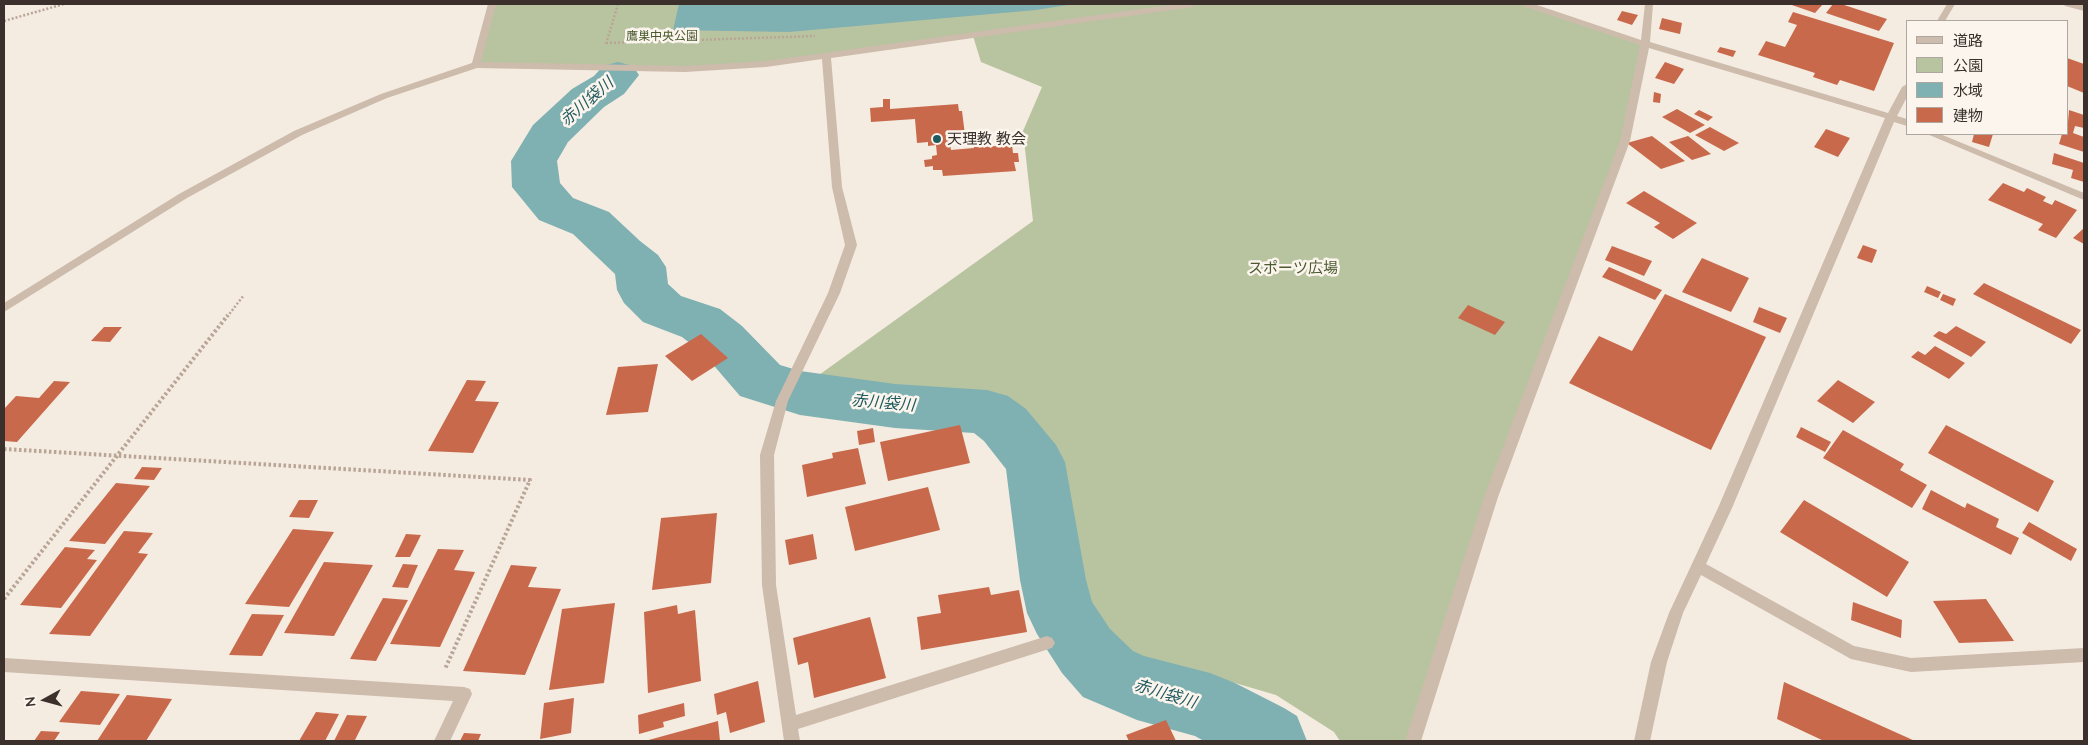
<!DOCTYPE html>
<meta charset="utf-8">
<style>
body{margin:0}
#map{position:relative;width:2088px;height:745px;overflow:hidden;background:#f4ebe1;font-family:Quicksand,"Noto Sans JP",sans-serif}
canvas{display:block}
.frame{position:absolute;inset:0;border:5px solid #3b302b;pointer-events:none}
.legend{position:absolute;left:1906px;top:20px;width:162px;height:115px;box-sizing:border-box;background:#fbf5ee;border:1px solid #aea6a0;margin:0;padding:6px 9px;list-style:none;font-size:15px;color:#3b302b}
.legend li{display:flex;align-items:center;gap:10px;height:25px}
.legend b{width:25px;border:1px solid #aea6a0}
.north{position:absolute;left:20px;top:675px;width:50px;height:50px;-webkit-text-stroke:4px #fbf5ee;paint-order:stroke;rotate:263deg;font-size:14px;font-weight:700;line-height:20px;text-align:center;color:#3b302b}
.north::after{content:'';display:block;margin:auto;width:18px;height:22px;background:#3b302b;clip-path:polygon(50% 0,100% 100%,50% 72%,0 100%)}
</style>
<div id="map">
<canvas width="2088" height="745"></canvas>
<div class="frame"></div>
<ul class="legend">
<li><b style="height:6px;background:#cdbbac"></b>道路</li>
<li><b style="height:14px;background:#b8c4a0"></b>公園</li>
<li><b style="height:14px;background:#7fb0b2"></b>水域</li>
<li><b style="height:14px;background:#c8694b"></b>建物</li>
</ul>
<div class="north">N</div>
</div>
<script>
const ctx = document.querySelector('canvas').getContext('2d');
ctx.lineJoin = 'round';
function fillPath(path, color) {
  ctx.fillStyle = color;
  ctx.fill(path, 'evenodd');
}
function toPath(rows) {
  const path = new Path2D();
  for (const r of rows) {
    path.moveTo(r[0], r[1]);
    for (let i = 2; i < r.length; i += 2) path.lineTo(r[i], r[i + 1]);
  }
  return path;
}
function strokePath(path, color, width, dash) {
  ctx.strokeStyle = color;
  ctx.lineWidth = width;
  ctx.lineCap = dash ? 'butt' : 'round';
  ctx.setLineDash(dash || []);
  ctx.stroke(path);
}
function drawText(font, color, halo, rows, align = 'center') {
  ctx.font = font + ' Quicksand,"Noto Sans JP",sans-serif';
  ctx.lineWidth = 5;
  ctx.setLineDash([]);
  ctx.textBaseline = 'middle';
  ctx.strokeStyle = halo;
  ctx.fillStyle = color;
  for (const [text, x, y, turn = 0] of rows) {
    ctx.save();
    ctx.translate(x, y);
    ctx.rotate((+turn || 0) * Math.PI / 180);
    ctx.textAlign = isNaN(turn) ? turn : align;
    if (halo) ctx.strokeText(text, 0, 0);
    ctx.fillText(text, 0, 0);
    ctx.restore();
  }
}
fillPath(toPath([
 [492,4,1526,4,1645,44,1625,141,1466,581,1413,741,1340,741,1334,732,1276,695,1201,673,1139,662,1090,637,1069,602,1066,559,1056,502,1039,448,1008,414,966,396,805,385,1033,221,1023,131,1042,87,981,62,973,36,766,64,685,69,476,65,485,26]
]), '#b8c4a0');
fillPath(toPath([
 [679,4,1074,4,1036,10,789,32,673,30]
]), '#7fb0b2');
fillPath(toPath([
 [618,62,633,66,639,75,624,94,604,107,568,142,557,161,560,183,573,198,609,212,640,241,658,255,666,267,668,284,681,296,720,309,742,326,780,365,800,371,895,384,987,390,1008,396,1026,409,1056,445,1065,462,1086,580,1092,602,1110,629,1133,651,1144,656,1210,673,1235,683,1284,708,1297,716,1307,741,1204,741,1195,736,1137,720,1083,697,1062,673,1037,634,1027,613,1020,580,1006,469,984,441,974,433,895,428,800,415,740,396,704,354,682,337,643,322,624,303,617,290,615,274,573,234,539,220,512,187,511,161,533,125,572,89,594,76,603,66,618,62]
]), '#7fb0b2');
fillPath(toPath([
 [1789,4,1823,4,1815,13],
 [1833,4,1841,4,1887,19,1879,31,1826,13],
 [1622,11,1638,15,1632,25,1617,20],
 [1793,12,1894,43,1874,91,1840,80,1837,85,1813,77,1815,73,1758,55,1766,41,1785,47,1797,25,1788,22],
 [1662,18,1682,23,1680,34,1659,29],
 [1720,47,1736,51,1733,57,1717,52],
 [2067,58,2084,64,2084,93,2067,86],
 [1665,62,1684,69,1674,84,1655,78],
 [1654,92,1661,94,1660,103,1653,102],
 [883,99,890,99,890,109,958,104,959,111,962,111,965,135,958,135,959,144,950,144,951,150,974,148,972,136,981,135,982,147,1012,145,1013,153,1018,153,1019,162,1014,162,1016,171,943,176,942,170,933,170,933,166,925,167,924,160,932,159,932,156,937,155,936,145,928,146,928,142,917,143,915,119,871,122,870,108,883,107],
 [1677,109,1705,125,1690,133,1662,117],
 [1699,110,1713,117,1708,121,1694,114],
 [2069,110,2084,115,2084,128,2075,126,2073,133,2084,137,2084,152,2059,144,2062,134,2067,134],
 [1710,127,1739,143,1724,151,1695,135],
 [1826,129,1850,138,1838,157,1814,147],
 [1974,134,1993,134,1989,147,1972,142],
 [1652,136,1685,161,1661,169,1627,143],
 [1688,136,1711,154,1692,160,1669,142],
 [2054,153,2084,163,2084,182,2071,178,2073,170,2052,164],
 [2003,183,2024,192,2027,188,2046,197,2043,201,2052,205,2055,200,2077,210,2056,238,2038,230,2043,224,1988,200],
 [1644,191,1697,223,1673,239,1654,227,1660,223,1626,203],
 [2084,228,2084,244,2073,238],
 [1863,245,1877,250,1872,263,1857,258],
 [1612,246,1652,261,1644,276,1605,260],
 [1702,258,1749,278,1731,312,1682,292],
 [1609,267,1662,290,1655,300,1602,277],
 [1984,283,2081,330,2071,344,1973,294],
 [1927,286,1941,292,1938,298,1924,292],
 [1665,294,1766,337,1711,450,1569,383,1599,336,1632,351],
 [1943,294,1956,299,1953,306,1940,300],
 [1468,305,1505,322,1495,335,1458,318],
 [1759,307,1787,318,1780,333,1753,322],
 [1956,326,1986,342,1971,357,1933,336,1939,331,1946,334],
 [104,327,122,327,110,342,91,341],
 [701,334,728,358,692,381,665,356],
 [1935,346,1965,363,1949,379,1911,357,1918,351,1925,355],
 [658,364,648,412,606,415,618,367],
 [467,380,486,381,475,401,499,402,473,453,428,451],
 [1838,380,1875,402,1853,423,1817,401],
 [54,381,70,382,17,442,4,441,4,409,16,396,39,398],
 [960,425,970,463,888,481,880,442],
 [1946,425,2054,481,2038,512,1928,453],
 [1801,427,1831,442,1825,452,1796,437],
 [873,428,875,442,859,445,857,431],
 [1843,430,1904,464,1900,470,1927,485,1912,508,1823,458],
 [858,448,866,484,807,497,802,465,833,458,832,453],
 [142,467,162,468,154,480,134,479],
 [116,483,150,486,105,544,69,541],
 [928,487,940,530,855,551,845,507],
 [1931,490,1965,508,1967,503,1999,519,1996,527,2019,538,2011,555,1922,509],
 [299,500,318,500,309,518,289,517],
 [1804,500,1909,562,1887,597,1780,532],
 [717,513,711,583,652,590,661,518],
 [2029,522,2077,549,2071,561,2022,533],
 [293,529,334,532,289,607,245,604],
 [124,531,153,533,138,553,148,554,90,636,49,634],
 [406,534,421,535,410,557,395,557],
 [813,534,817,559,789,565,785,540],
 [65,547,95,550,87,559,97,560,61,608,20,605],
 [438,549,464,550,454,570,475,572,440,647,390,644],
 [324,562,373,565,334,636,284,633],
 [403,564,418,565,408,588,392,587],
 [511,565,537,567,528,587,561,589,525,675,463,671],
 [989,587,991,595,1019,590,1027,632,921,650,917,617,941,613,938,595],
 [383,598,408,600,376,661,350,659],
 [1986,599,2014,641,1959,643,1933,601],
 [1853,602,1902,620,1901,638,1851,620],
 [615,603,604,683,549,690,562,609],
 [677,605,678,614,695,610,701,681,648,693,644,612],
 [252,614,284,615,262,656,229,655],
 [870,617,886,678,814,698,808,662,798,665,793,638],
 [758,681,765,722,730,733,726,712,717,715,714,694],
 [1784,682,1915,741,1824,741,1777,719],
 [81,691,120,694,100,725,59,722],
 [127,695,172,699,146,741,97,741],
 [574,698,571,733,540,739,544,703],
 [684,703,685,716,663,722,664,727,639,734,638,715],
 [316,712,339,714,325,741,299,741],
 [347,715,367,716,355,740,359,741,334,741],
 [1166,720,1176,741,1129,741,1126,735],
 [718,721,720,741,645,741],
 [41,731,60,732,54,741,34,741],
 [464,733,481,734,478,741,460,741]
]), '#c8694b');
strokePath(toPath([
 [4,21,64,4],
 [606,43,815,36],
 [606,44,618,4],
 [227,317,244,295]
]), '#b9a596', 2.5, [2, 2]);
strokePath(toPath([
 [4,449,530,480,445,669],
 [4,599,228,315]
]), '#b9a596', 4, [2.5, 2.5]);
fillPath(toPath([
 [488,4,496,4,481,62,685,66,766,61,1177,4,1197,4,1193,7,831,58,842,187,857,245,840,293,788,401,774,455,776,585,796,715,1047,636,1052,638,1055,643,1052,648,798,729,800,741,784,741,762,585,760,455,776,401,828,293,845,245,832,187,822,59,766,67,685,72,477,68,387,98,302,135,187,198,4,312,4,303,179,194,294,131,381,94,472,63,488,4],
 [1522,4,1534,4,1641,40,1645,4,1653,4,1650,42,1888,113,1902,87,1907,84,1907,97,1897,116,1907,119,1907,126,1894,122,1732,508,1706,564,1854,646,1911,658,2084,648,2084,662,1911,672,1851,659,1701,575,1683,613,1667,662,1650,741,1634,741,1651,662,1669,613,1718,508,1885,118,1649,48,1630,141,1498,497,1421,741,1405,741,1484,497,1620,141,1640,45,1523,6,1522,4],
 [1947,4,1955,4,1945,21,1937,21,1947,4],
 [2064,4,2084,5,2084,11,2065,6,2064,4],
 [1927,134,1940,134,2084,193,2084,200,1927,134],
 [4,658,464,687,470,689,472,694,450,741,434,741,453,701,4,672,4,658]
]), '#cdbbac');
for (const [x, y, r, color] of [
 [937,139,5,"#1f5a5e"]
]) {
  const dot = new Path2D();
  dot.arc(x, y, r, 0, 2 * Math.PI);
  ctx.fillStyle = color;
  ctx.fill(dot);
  strokePath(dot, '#fbf5ee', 2);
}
drawText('12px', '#4a5a2e', '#fbf5ee', [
 ["鷹巣中央公園",662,36]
]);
drawText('15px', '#3b302b', '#fbf5ee', [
 ["天理教 教会",947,139]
], 'left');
drawText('15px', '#4a5a2e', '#fbf5ee', [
 ["スポーツ広場",1293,268]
]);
drawText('italic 16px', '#1f5a5e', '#fbf5ee', [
 ["赤川袋川",587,102,-41],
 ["赤川袋川",883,403,5],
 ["赤川袋川",1165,694,17]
]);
</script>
